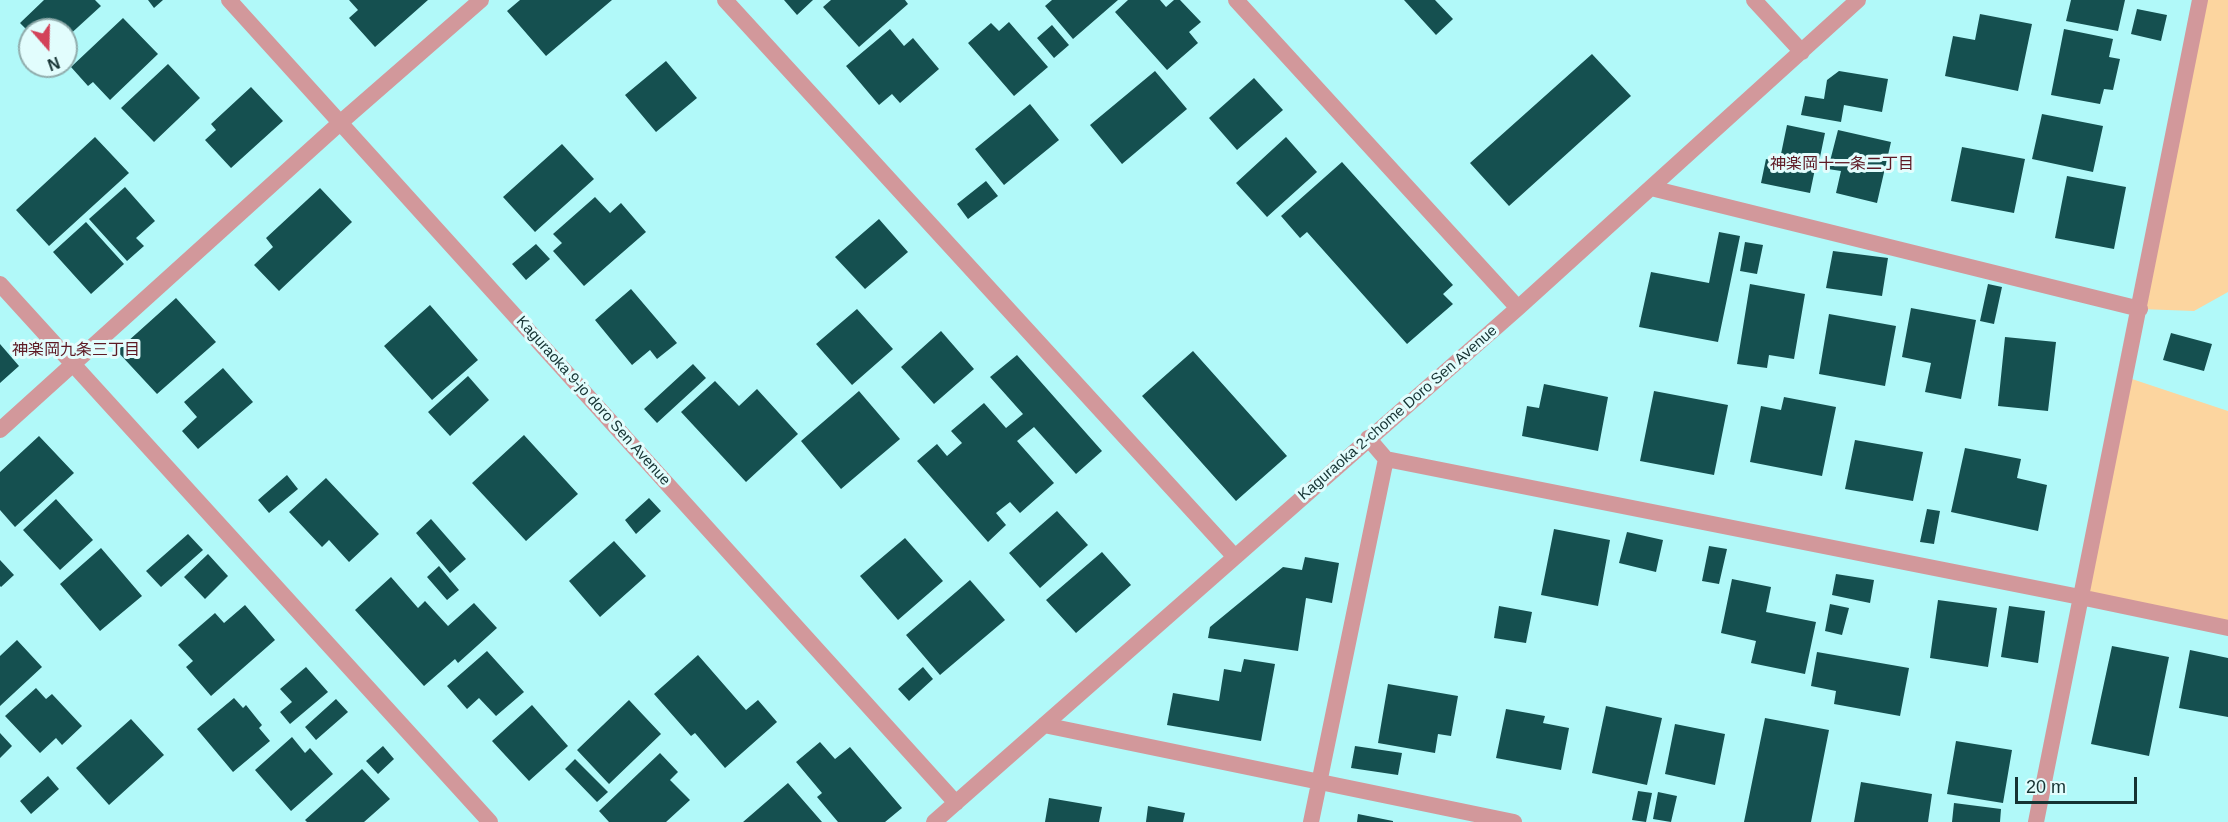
<!DOCTYPE html>
<meta charset="utf-8">
<style>
body{margin:0}
#map{position:relative;width:2228px;height:822px;overflow:hidden;background:#b1f9f9;font-family:Helvetica,sans-serif}
canvas{display:block}
.north{position:absolute;left:18px;top:18px;width:60px;height:60px;box-sizing:border-box;background:#e2fdfd;border:2px solid #90acac;border-radius:50%;rotate:160deg;font-size:16px;font-weight:700;line-height:24px;text-align:center;color:#153232}
.north::after{content:'';display:block;margin:auto;width:21px;height:27px;background:#d34259;clip-path:polygon(50% 0,100% 100%,50% 72%,0 100%)}
.scale{position:absolute;left:2015px;top:777px;width:122px;height:27px;box-sizing:border-box;border:3px solid #153232;border-top:0;padding-left:8px;font-size:18px;line-height:21px;white-space:nowrap;color:#153232;-webkit-text-stroke:4px #e2fdfd;paint-order:stroke}
</style>
<div id="map">
<canvas width="2228" height="822"></canvas>
<div class="north">N</div>
<div class="scale">20 m</div>
</div>
<script>
const ctx = document.querySelector('canvas').getContext('2d');
ctx.lineJoin = 'round';
function fillPath(path, color) {
  ctx.fillStyle = color;
  ctx.fill(path, 'evenodd');
}
function toPath(rows) {
  const path = new Path2D();
  for (const r of rows) {
    path.moveTo(r[0], r[1]);
    for (let i = 2; i < r.length; i += 2) path.lineTo(r[i], r[i + 1]);
  }
  return path;
}
function strokePath(path, color, width, dash) {
  ctx.strokeStyle = color;
  ctx.lineWidth = width;
  ctx.lineCap = dash ? 'butt' : 'round';
  ctx.setLineDash(dash || []);
  ctx.stroke(path);
}
function drawText(font, color, halo, rows, align = 'center') {
  ctx.font = font + ' Helvetica,"Noto Sans JP",sans-serif';
  ctx.lineWidth = 6;
  ctx.setLineDash([]);
  ctx.textBaseline = 'middle';
  ctx.strokeStyle = halo;
  ctx.fillStyle = color;
  for (const [text, x, y, turn = 0] of rows) {
    ctx.save();
    ctx.translate(x, y);
    ctx.rotate((+turn || 0) * Math.PI / 180);
    ctx.textAlign = isNaN(turn) ? turn : align;
    if (halo) ctx.strokeText(text, 0, 0);
    ctx.fillText(text, 0, 0);
    ctx.restore();
  }
}
fillPath(toPath([
 [2200,0,2228,0,2228,292,2194,311,2140,309],
 [2126,377,2228,411,2228,628,2080,597]
]), '#fcd59f');
fillPath(toPath([
 [44,0,95,0,101,6,66,38,66,30,30,30,30,33,20,23],
 [148,0,163,0,154,8],
 [349,0,428,0,375,47,349,18,358,10],
 [520,0,612,0,546,56,507,11],
 [784,0,813,0,797,15],
 [831,0,905,0,908,4,859,47,823,7],
 [1052,0,1118,0,1073,39,1045,6],
 [1128,0,1160,0,1166,7,1174,0,1180,0,1201,22,1189,32,1198,43,1167,70,1115,12],
 [1404,0,1435,0,1453,19,1436,35],
 [2071,0,2125,0,2118,31,2066,21],
 [2137,9,2167,15,2161,41,2131,34],
 [1980,14,2032,24,2018,91,1945,76,1953,36,1975,40],
 [123,18,158,54,110,100,93,82,88,86,71,67],
 [1009,22,1048,67,1014,96,968,43,991,23,999,31],
 [1052,25,1069,45,1054,58,1037,38],
 [890,29,904,46,913,38,939,69,900,103,892,94,879,105,846,66],
 [2064,29,2113,39,2109,57,2120,59,2113,90,2104,89,2100,104,2051,95],
 [1592,54,1631,96,1509,206,1470,163],
 [666,61,697,98,656,132,625,95],
 [168,64,200,98,154,142,121,108],
 [1155,71,1187,109,1122,164,1090,125],
 [1839,71,1888,79,1882,112,1844,105,1841,122,1801,115,1805,96,1824,99,1827,80],
 [1254,78,1283,110,1237,150,1209,118],
 [251,87,283,121,231,168,205,140,216,130,211,124],
 [1030,104,1059,140,1004,185,975,149],
 [2042,114,2103,126,2093,172,2032,159],
 [1787,125,1825,133,1819,162,1781,154],
 [1838,130,1891,142,1877,203,1836,193,1841,171,1828,169],
 [95,137,129,173,49,246,16,210],
 [1286,137,1317,172,1267,217,1236,183],
 [562,144,594,179,535,232,503,197],
 [1962,147,2025,159,2014,213,1951,201],
 [1766,159,1815,169,1810,193,1761,183],
 [1342,162,1453,285,1443,294,1453,304,1407,344,1307,232,1300,238,1281,216],
 [2067,176,2126,187,2114,249,2055,238],
 [986,181,998,196,968,219,957,204],
 [125,187,155,221,136,238,144,246,127,261,89,219],
 [320,188,352,222,279,291,254,265,273,247,266,238],
 [595,197,610,213,621,203,646,232,584,286,553,251,562,243,553,234],
 [879,219,908,252,865,289,835,257],
 [86,222,124,264,91,294,53,252],
 [1719,232,1740,236,1718,342,1639,327,1651,272,1709,283],
 [1745,242,1763,245,1757,274,1740,271],
 [536,244,550,259,526,280,512,264],
 [1833,251,1888,258,1882,296,1826,288],
 [1750,284,1805,294,1794,359,1769,355,1767,368,1737,364],
 [1988,284,2002,287,1994,324,1980,321],
 [631,289,677,343,657,359,650,350,632,365,595,320],
 [176,298,216,342,157,394,117,351],
 [430,305,478,360,432,400,384,346],
 [1911,308,1976,320,1961,399,1925,392,1931,363,1902,357],
 [857,309,893,349,852,385,816,344],
 [1829,314,1896,326,1885,386,1819,374],
 [941,331,974,369,934,404,901,367],
 [2171,333,2212,344,2204,371,2163,360],
 [2005,337,2056,342,2048,411,1998,406],
 [0,344,19,366,0,383],
 [1193,351,1287,456,1236,501,1142,396],
 [1017,355,1102,451,1076,474,1034,427,1017,441,1054,483,1020,513,1010,502,996,513,1006,525,988,542,917,461,937,444,947,456,962,443,951,431,984,403,1006,428,1023,414,990,377],
 [693,364,706,378,657,423,644,409],
 [223,368,253,402,198,449,182,431,197,417,184,402],
 [468,376,489,400,450,436,428,412],
 [715,381,739,406,757,389,798,434,746,482,681,412],
 [1544,384,1608,397,1598,451,1522,436,1527,406,1539,408],
 [859,391,900,439,841,489,801,441],
 [1654,391,1728,405,1714,475,1640,461],
 [1784,397,1836,407,1822,476,1750,462,1761,406,1781,410],
 [524,435,578,494,526,541,472,483],
 [39,436,74,473,15,527,0,510,0,472],
 [1855,440,1923,452,1913,501,1845,489],
 [1965,448,2021,459,2017,478,2047,485,2038,531,1951,512],
 [287,475,298,489,269,513,258,500],
 [326,478,379,534,349,562,329,540,322,547,289,512],
 [649,498,661,511,636,534,625,520],
 [56,499,93,540,60,570,23,530],
 [1927,509,1940,511,1934,544,1920,542],
 [1057,511,1088,545,1040,588,1009,553],
 [431,519,466,559,450,573,416,533],
 [1554,529,1610,540,1598,606,1541,595],
 [1627,532,1663,540,1656,572,1619,563],
 [188,534,203,550,161,587,146,571],
 [905,538,943,581,898,620,860,576],
 [614,541,646,576,600,617,569,581],
 [1709,546,1727,549,1719,584,1702,581],
 [101,548,142,596,100,631,60,584],
 [1102,552,1131,585,1076,633,1046,600],
 [208,554,228,576,205,599,184,577],
 [1305,557,1339,563,1332,603,1306,598,1298,651,1208,638,1210,627,1283,567,1302,570],
 [0,560,14,575,1,587,0,586],
 [439,566,459,590,447,600,427,577],
 [1836,574,1874,580,1870,603,1832,595],
 [391,577,418,608,425,601,448,626,474,603,497,628,458,663,455,659,424,686,355,610],
 [1732,579,1771,587,1766,612,1816,622,1805,674,1751,663,1756,641,1721,633],
 [970,580,1005,620,940,675,906,635],
 [1938,600,1997,608,1988,667,1930,658],
 [1830,604,1849,608,1842,635,1825,631],
 [245,605,275,640,211,696,186,667,193,661,178,645,215,613,224,623],
 [1499,606,1532,612,1526,643,1494,638],
 [2009,606,2045,611,2038,663,2001,657],
 [17,640,42,667,0,706,0,656],
 [2112,646,2169,657,2149,756,2091,744],
 [2190,650,2228,658,2228,717,2179,708],
 [487,651,524,692,496,716,479,698,467,709,447,686],
 [1817,652,1909,668,1900,716,1834,704,1836,691,1811,686],
 [698,655,746,710,758,700,777,722,725,768,695,733,691,736,654,694],
 [1244,659,1275,664,1261,741,1167,725,1173,693,1219,701,1224,669,1241,672],
 [306,667,328,692,290,724,280,712,292,702,280,689],
 [923,667,933,679,909,701,898,689],
 [1388,684,1458,696,1451,736,1438,734,1435,753,1378,743],
 [36,688,46,699,52,694,82,726,62,745,56,738,40,753,5,716],
 [234,698,243,708,246,705,262,725,259,728,270,741,233,772,197,729],
 [336,699,348,712,316,740,305,727],
 [629,700,661,734,609,784,577,750],
 [532,705,568,746,529,781,492,741],
 [1606,706,1662,718,1647,785,1592,773],
 [1506,709,1545,716,1543,723,1569,728,1561,770,1496,758],
 [1765,718,1829,730,1811,822,1744,822],
 [131,719,164,755,109,805,76,768],
 [1675,724,1725,734,1715,785,1665,774],
 [0,733,12,746,0,758],
 [292,737,305,753,310,748,333,774,291,811,255,770],
 [1956,741,2012,750,2003,803,1947,794],
 [820,742,835,759,850,747,902,808,885,822,838,822,817,797,822,793,796,762],
 [383,746,394,759,378,774,366,761],
 [1355,746,1402,753,1398,775,1351,768],
 [660,753,678,772,670,780,690,800,666,822,609,822,599,811],
 [575,759,608,792,597,802,565,769],
 [362,769,390,799,364,822,307,822,305,820],
 [48,776,59,789,31,814,20,801],
 [1861,782,1932,794,1928,822,1854,822],
 [788,783,822,822,743,822],
 [1638,791,1652,793,1646,822,1632,820],
 [1658,792,1677,796,1671,822,1653,819],
 [1049,798,1102,807,1099,822,1045,822],
 [1954,803,2001,809,2000,822,1952,822],
 [1148,806,1185,813,1183,822,1146,822],
 [1358,814,1393,821,1393,822,1357,822]
]), '#155050');
strokePath(toPath([
 [229,0,956,803],
 [725,0,1235,557],
 [1236,0,1518,308],
 [1754,0,1802,52],
 [1651,188,2140,309],
 [0,284,490,822],
 [0,430,341,122,481,0],
 [1386,459,2080,597,2228,628],
 [1044,725,1514,822],
 [934,822,1518,308,1858,0],
 [1311,822,1386,459,1368,438],
 [2036,822,2200,0]
]), '#d2989b', 16);
drawText('15px', '#153232', '#e2fdfd', [
 ["Kaguraoka 9-jo doro Sen Avenue",593,401,48],
 ["Kaguraoka 2-chome Doro Sen Avenue",1398,413,-41]
]);
drawText('16px', '#5e1924', '#e2fdfd', [
 ["神楽岡十一条二丁目",1842,165],
 ["神楽岡九条三丁目",76,351]
]);
</script>
